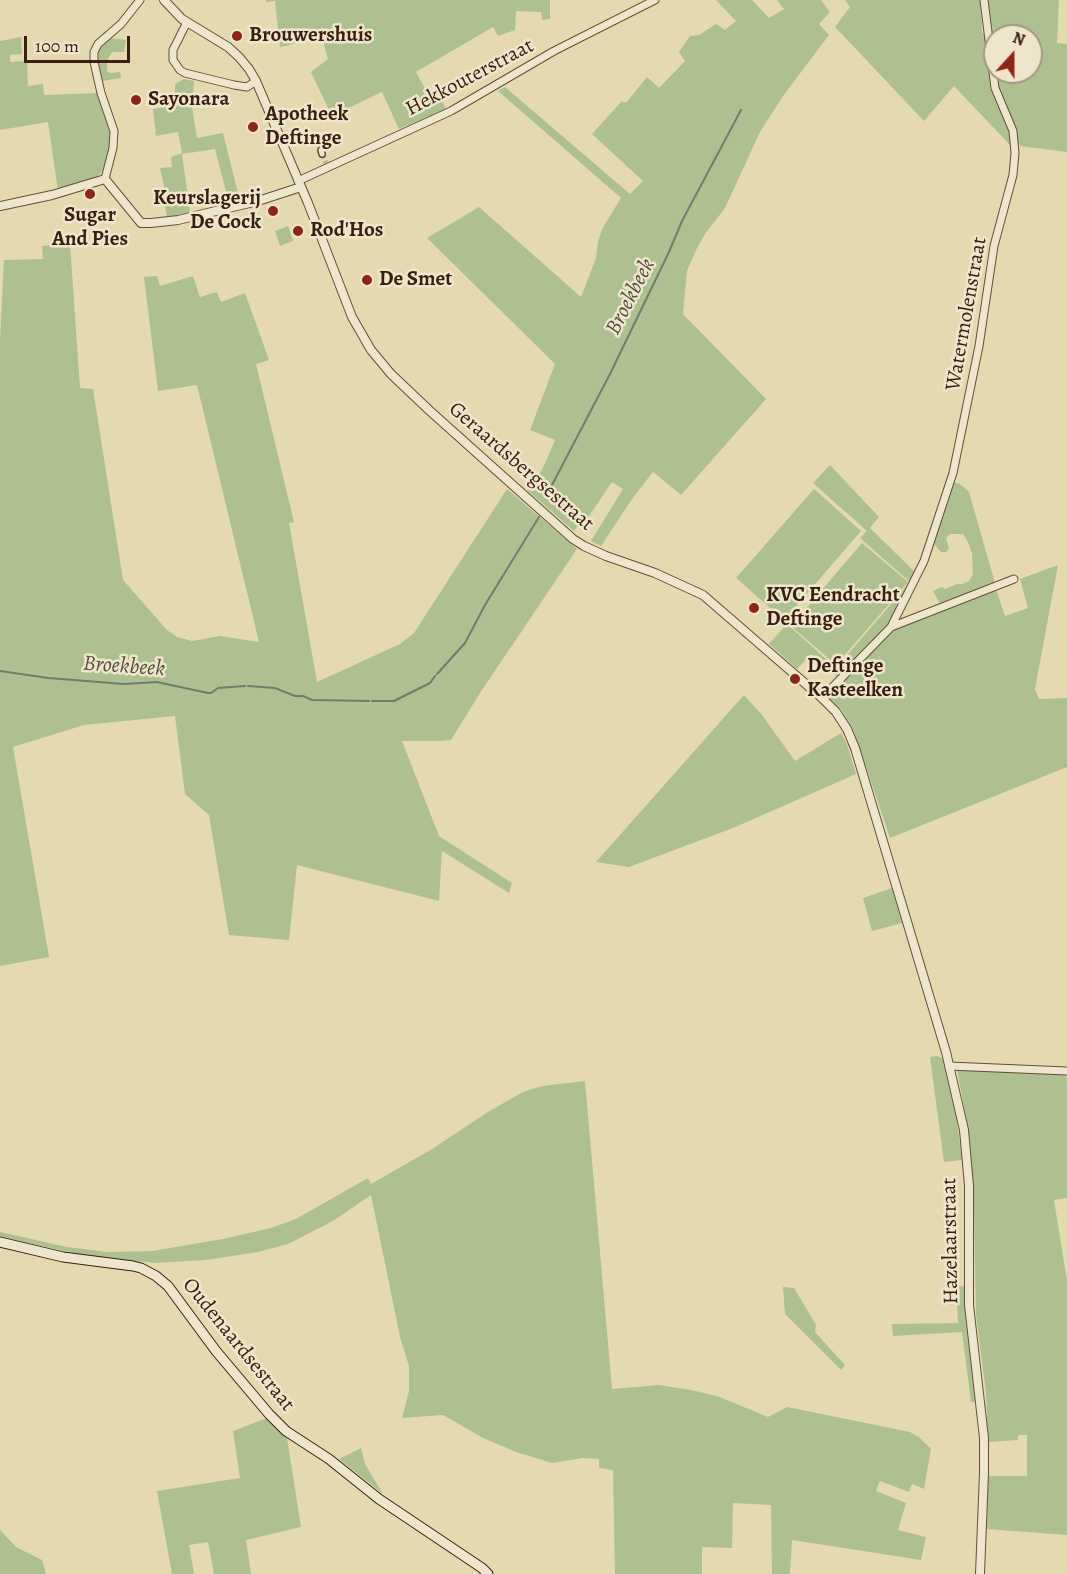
<!DOCTYPE html>
<style>
body{margin:0}
#map{position:relative;width:1067px;height:1574px;overflow:hidden;background:#e5d9b0;font-family:Alegreya,serif}
canvas{display:block}
.north{position:absolute;left:983px;top:24px;width:60px;height:60px;box-sizing:border-box;background:#eee6cc;border:2px solid #a69682;border-radius:50%;rotate:21deg;font-size:16px;font-weight:700;line-height:24px;text-align:center;color:#3a1e12}
.north::after{content:'';display:block;margin:auto;width:21px;height:27px;background:#8f2418;clip-path:polygon(50% 0,100% 100%,50% 72%,0 100%)}
.scale{position:absolute;left:24px;top:36px;width:106px;height:27px;box-sizing:border-box;border:3px solid #3a1e12;border-top:0;padding-left:8px;font-size:18px;line-height:21px;white-space:nowrap;color:#3a1e12;-webkit-text-stroke:4px #eee6cc;paint-order:stroke}
</style>
<div id="map">
<canvas width="1067" height="1574"></canvas>
<div class="north">N</div>
<div class="scale">100 m</div>
</div>
<script>
const ctx = document.querySelector('canvas').getContext('2d');
ctx.lineJoin = 'round';
function fillPath(path, color) {
  ctx.fillStyle = color;
  ctx.fill(path, 'evenodd');
}
function toPath(rows) {
  const path = new Path2D();
  for (const r of rows) {
    path.moveTo(r[0], r[1]);
    for (let i = 2; i < r.length; i += 2) path.lineTo(r[i], r[i + 1]);
  }
  return path;
}
function strokePath(path, color, width, dash) {
  ctx.strokeStyle = color;
  ctx.lineWidth = width;
  ctx.lineCap = dash ? 'butt' : 'round';
  ctx.setLineDash(dash || []);
  ctx.stroke(path);
}
function drawText(font, color, halo, rows, align = 'center') {
  ctx.font = font + ' Alegreya,serif';
  ctx.lineWidth = 5;
  ctx.setLineDash([]);
  ctx.textBaseline = 'middle';
  ctx.strokeStyle = halo;
  ctx.fillStyle = color;
  for (const [text, x, y, turn = 0] of rows) {
    ctx.save();
    ctx.translate(x, y);
    ctx.rotate((+turn || 0) * Math.PI / 180);
    ctx.textAlign = isNaN(turn) ? turn : align;
    if (halo) ctx.strokeText(text, 0, 0);
    ctx.fillText(text, 0, 0);
    ctx.restore();
  }
}
fillPath(toPath([
 [266,0,550,0,550,19,542,20,541,12,516,11,515,30,498,36,493,27,416,72,428,94,440,97,446,109,399,129,382,92,332,116,311,72,328,59,322,37,280,47,275,1,266,2],
 [716,0,752,0,769,18,784,9,777,0,821,0,830,12,819,24,829,35,783,96,760,132,725,208,705,234,696,250,687,271,683,314,766,399,681,495,653,472,632,499,601,546,591,541,623,489,612,482,587,519,583,517,574,531,527,490,542,470,555,440,530,430,555,364,427,238,479,207,581,297,596,258,598,242,602,229,621,198,498,91,505,87,630,194,643,181,592,134,622,101,626,103,647,77,659,88,685,61,679,52,690,36,699,35,716,24,725,30,736,21],
 [845,0,981,0,982,33,990,33,988,0,1059,0,1057,43,1067,44,1067,152,1020,146,1019,142,1010,145,954,86,924,121,835,27,850,7],
 [995,36,1031,36,1031,72,995,72],
 [21,37,22,54,10,55,10,62,27,61,28,86,43,84,44,95,99,93,112,134,111,142,104,169,97,177,58,191,48,122,0,130,0,41],
 [111,38,126,40,124,52,112,52,107,61,107,71,110,73,120,72,121,78,102,81,99,70,98,50,105,41],
 [184,79,194,81,192,107,197,138,223,133,240,201,229,203,215,149,182,154,190,212,167,217,164,201,167,199,160,168,172,167,171,157,182,153,178,132,156,136,153,109,175,105,175,84],
 [288,226,293,241,280,246,275,231],
 [70,244,80,388,93,389,123,580,167,630,177,637,192,641,220,636,259,642,197,385,158,391,144,277,157,276,160,286,193,276,200,297,217,292,221,302,245,293,269,360,256,364,294,522,289,523,317,682,400,644,414,633,507,489,577,549,480,693,451,740,442,741,402,741,439,836,512,883,509,893,442,851,439,901,297,865,289,940,229,935,209,815,185,794,175,716,84,725,13,747,49,957,0,966,0,340,4,260,43,259,42,246],
 [830,465,879,517,870,528,915,572,887,626,838,678,811,654,797,669,769,644,787,624,836,668,910,582,860,538,867,531,813,483],
 [953,483,958,483,964,487,969,492,995,583,940,604,933,591,942,587,945,589,957,584,962,584,969,581,973,574,972,553,968,542,963,534,950,534,946,538,949,548,946,552,941,552,934,544],
 [814,489,861,531,784,620,736,578],
 [862,543,908,582,836,665,791,626],
 [1058,565,1035,689,1039,699,1067,698,1067,767,890,838,854,731,841,709,830,699,832,694,893,630,996,589,1005,616,1028,608,1020,579],
 [744,695,762,715,795,761,841,733,847,744,856,774,733,828,629,867,596,862],
 [892,888,902,923,872,931,863,898],
 [937,1056,942,1058,945,1061,956,1114,962,1160,944,1162,930,1057],
 [957,1069,1066,1074,1067,1085,1067,1198,1054,1200,1067,1281,1067,1535,987,1529,988,1476,1027,1476,1027,1435,1018,1435,1018,1440,988,1442,986,1393,976,1315,974,1209,970,1141],
 [585,1081,612,1389,659,1385,691,1390,717,1396,768,1417,787,1407,910,1432,920,1438,931,1449,924,1489,912,1484,909,1492,880,1481,876,1491,906,1503,898,1530,926,1537,921,1560,792,1540,790,1574,772,1574,771,1505,733,1503,732,1548,702,1547,702,1574,615,1574,613,1470,599,1468,599,1459,583,1458,552,1463,516,1452,483,1438,443,1415,402,1418,409,1391,409,1366,400,1337,371,1195,333,1221,288,1244,258,1252,206,1260,157,1263,92,1257,0,1237,0,1232,67,1247,108,1252,152,1251,223,1239,271,1228,296,1219,368,1178,371,1184,432,1149,488,1112,523,1092,542,1086],
 [956,1286,965,1286,977,1402,971,1402,962,1332,893,1336,892,1324,958,1323],
 [783,1287,794,1288,816,1325,815,1332,845,1365,841,1370,785,1314],
 [267,1418,287,1438,301,1527,246,1540,251,1574,214,1574,208,1542,189,1545,194,1574,172,1574,157,1491,240,1478,233,1431],
 [361,1448,365,1464,383,1494,339,1459],
 [0,1530,16,1547,42,1560,46,1574,0,1574]
]), '#aec090');
strokePath(toPath([
 [552,499,554,493,552,485,610,374,669,252,682,221,741,110],
 [0,671,48,678,124,684,157,682,208,693,211,693,218,688,245,686],
 [437,674,465,643,485,605,539,517],
 [248,686,275,688,295,696,303,696,312,700,369,701],
 [372,701,394,701,430,683,435,676]
]), '#717c6e', 2);
strokePath(toPath([
 [322,154,326,163]
]), '#c3b490', 5, [5, 2.5]);
const pedestrian = toPath([
 [322,154,321,150,330,142]
]);
const minor = toPath([
 [187,22,173,50,173,60,180,70,185,73,234,85,247,87,256,81],
 [105,179,113,148,114,131,101,93,94,62,94,52,98,44,121,24,140,0],
 [298,181,451,111,554,51,655,0],
 [891,627,924,561,953,473,979,346,994,246,1013,175,1015,153,1013,131,995,88,984,0],
 [822,698,891,627,1014,579],
 [949,1066,1067,1071]
]);
const tertiary = toPath([
 [164,0,182,19,228,47,239,57,249,69,256,81,308,203,352,317,371,350,391,374,430,411,573,539,584,546,606,556,655,573,703,595,822,698,836,712,847,729,855,748,946,1052,964,1130,969,1186,969,1305,984,1438,984,1473,980,1574],
 [0,206,52,195,105,179,141,223,151,223,178,220,258,201,301,187]
]);
const secondary = toPath([
 [0,1242,63,1257,133,1266,141,1268,156,1276,168,1286,216,1351,269,1414,286,1431,329,1459,379,1499,482,1568,488,1574]
]);
strokePath(pedestrian, '#654d3a', 8);
strokePath(minor, '#654d3a', 9);
strokePath(tertiary, '#654d3a', 10);
strokePath(secondary, '#3a1e12', 11);
strokePath(pedestrian, '#eee6cc', 5);
strokePath(minor, '#eee6cc', 7);
strokePath(tertiary, '#eee6cc', 8);
strokePath(secondary, '#eee6cc', 9);
for (const [x, y, r, color] of [
 [237,36,6,"#8f2418"],
 [136,100,6,"#8f2418"],
 [253,127,6,"#8f2418"],
 [90,194,6,"#8f2418"],
 [273,211,6,"#8f2418"],
 [298,231,6,"#8f2418"],
 [367,280,6,"#8f2418"],
 [754,608,6,"#8f2418"],
 [795,679,6,"#8f2418"]
]) {
  const dot = new Path2D();
  dot.arc(x, y, r, 0, 2 * Math.PI);
  ctx.fillStyle = color;
  ctx.fill(dot);
  strokePath(dot, '#eee6cc', 2);
}
drawText('bold 21px', '#3a1e12', '#eee6cc', [
 ["Brouwershuis",249,36],
 ["Sayonara",148,100],
 ["Apotheek",265,115],
 ["Deftinge",265,139],
 ["Keurslagerij",261,199,"right"],
 ["De Cock",261,223,"right"],
 ["Sugar",90,216,"center"],
 ["And Pies",90,240,"center"],
 ["Rod'Hos",310,231],
 ["De Smet",379,280],
 ["KVC Eendracht",766,596],
 ["Deftinge",766,620],
 ["Deftinge",807,667],
 ["Kasteelken",807,691]
], 'left');
drawText('21px', '#3a1e12', '#eee6cc', [
 ["Hekkouterstraat",470,78,-28],
 ["Watermolenstraat",967,314,-80],
 ["Geraardsbergsestraat",521,467,41],
 ["Hazelaarstraat",951,1241,-91],
 ["Oudenaardsestraat",238,1345,51]
]);
drawText('italic 22px', '#564d40', '#eee6cc', [
 ["Broekbeek",631,297,-63],
 ["Broekbeek",124,667,4]
]);
</script>
